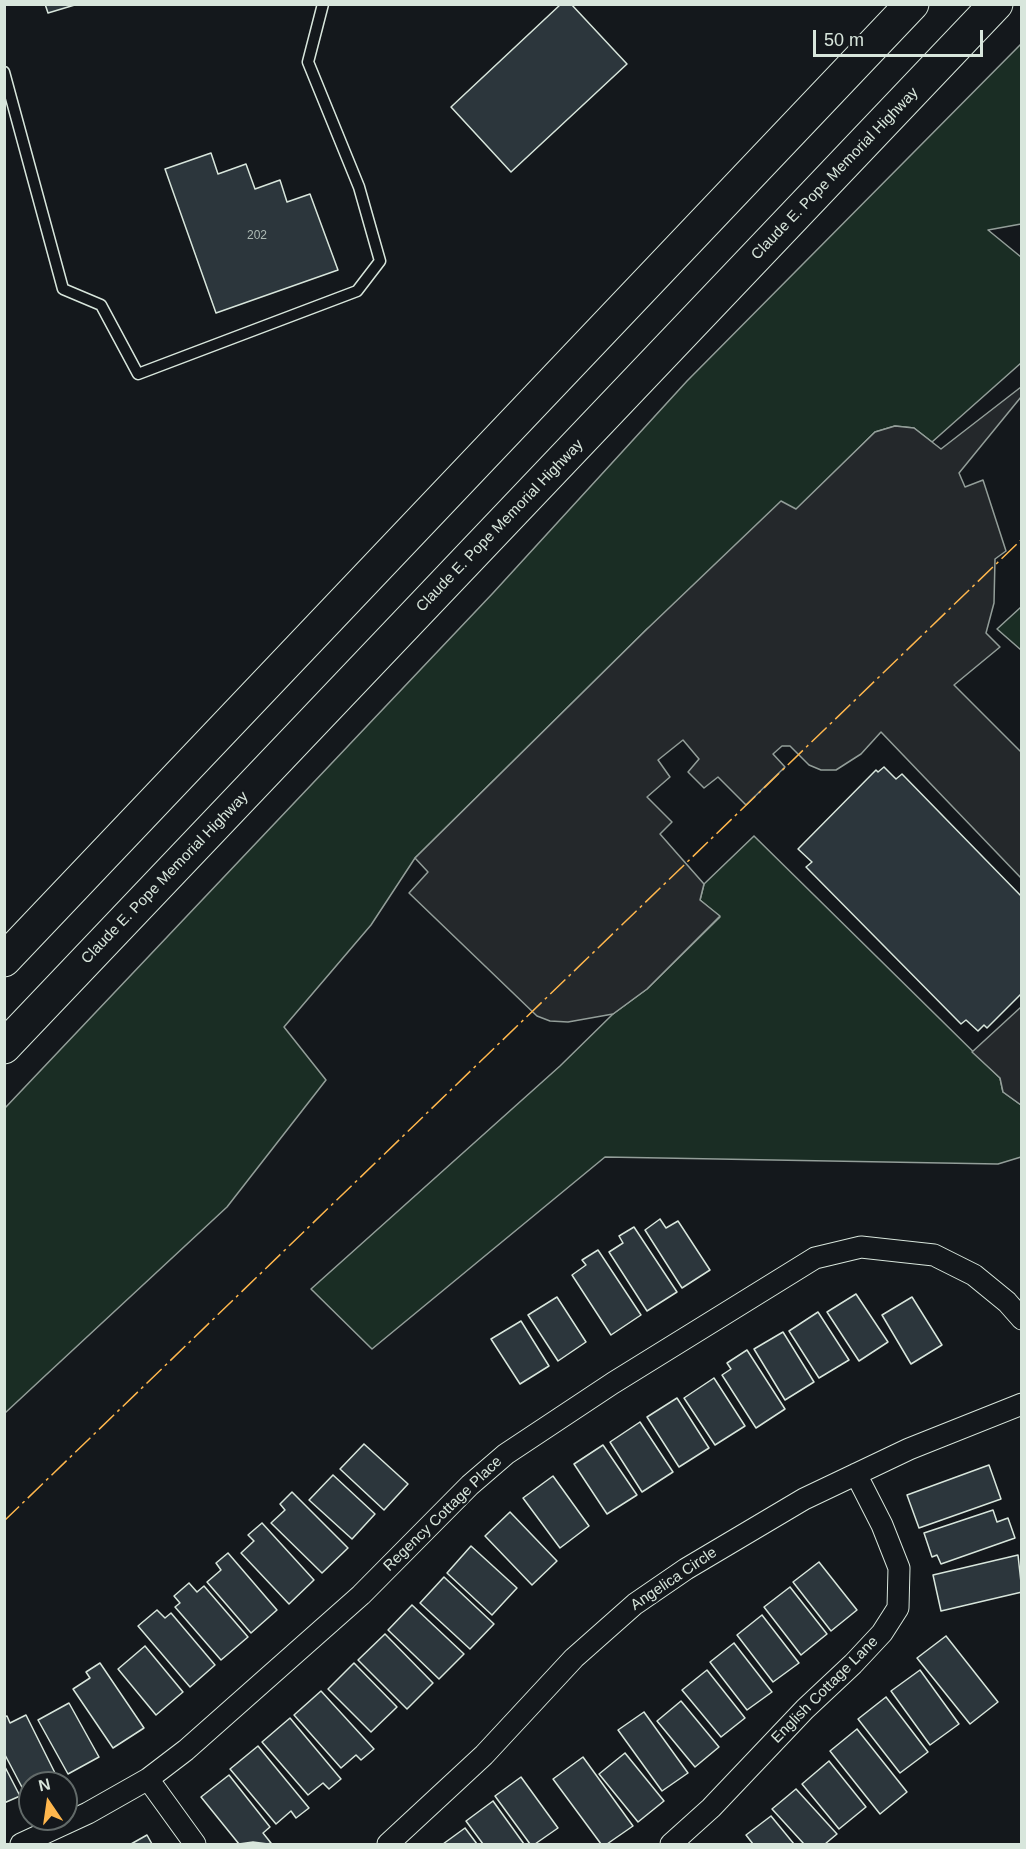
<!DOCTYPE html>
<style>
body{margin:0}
#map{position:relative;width:1026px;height:1849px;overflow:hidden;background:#14181c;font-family:Arial,sans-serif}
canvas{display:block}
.frame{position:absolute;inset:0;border:6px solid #d8e6dc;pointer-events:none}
.north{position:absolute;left:18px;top:1771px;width:60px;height:60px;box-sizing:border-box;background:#14181c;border:2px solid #626a69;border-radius:50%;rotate:347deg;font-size:16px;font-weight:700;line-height:24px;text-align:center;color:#d8e6dc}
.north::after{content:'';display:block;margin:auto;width:21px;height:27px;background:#ffb74d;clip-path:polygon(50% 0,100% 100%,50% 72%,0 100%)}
.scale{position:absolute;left:813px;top:30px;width:170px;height:27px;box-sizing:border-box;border:3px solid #d8e6dc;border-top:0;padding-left:8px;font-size:18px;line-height:21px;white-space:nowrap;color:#d8e6dc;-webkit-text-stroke:4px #14181c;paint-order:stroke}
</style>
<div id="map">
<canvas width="1026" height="1849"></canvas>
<div class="frame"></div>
<div class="north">N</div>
<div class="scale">50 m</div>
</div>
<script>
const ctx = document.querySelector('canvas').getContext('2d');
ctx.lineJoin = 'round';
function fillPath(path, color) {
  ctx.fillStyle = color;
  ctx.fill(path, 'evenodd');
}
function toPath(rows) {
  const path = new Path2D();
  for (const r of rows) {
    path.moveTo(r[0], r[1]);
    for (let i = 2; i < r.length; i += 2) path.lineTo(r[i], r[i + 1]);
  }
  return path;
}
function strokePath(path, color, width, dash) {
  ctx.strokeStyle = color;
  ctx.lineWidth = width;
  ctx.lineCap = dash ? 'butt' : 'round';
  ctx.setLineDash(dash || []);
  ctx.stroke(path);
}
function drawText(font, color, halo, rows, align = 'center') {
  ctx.font = font + ' Arial,sans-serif';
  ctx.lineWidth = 4.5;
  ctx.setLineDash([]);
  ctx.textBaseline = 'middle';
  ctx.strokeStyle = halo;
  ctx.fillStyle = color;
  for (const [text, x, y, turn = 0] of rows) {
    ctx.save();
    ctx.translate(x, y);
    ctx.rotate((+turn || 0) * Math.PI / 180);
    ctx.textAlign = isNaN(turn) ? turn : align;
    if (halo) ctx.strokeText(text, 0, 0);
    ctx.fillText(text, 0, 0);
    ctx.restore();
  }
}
const green = toPath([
 [1021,44,1021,224,988,230,1021,257,1021,363,932,442,914,428,895,426,875,432,796,510,647,629,415,858,371,925,284,1027,326,1080,227,1207,5,1413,5,1108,493,593,687,381,1021,44],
 [1021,607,1021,650,997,629,1021,607],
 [754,836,1000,1078,1003,1092,1021,1105,1021,1157,998,1164,605,1157,372,1349,311,1289,560,1066,613,1014,647,989,720,917,700,900,704,884,754,836]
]);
fillPath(green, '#1a2d24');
strokePath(green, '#939e99', 1.5);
const parking = toPath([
 [1021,387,1021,397,959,473,965,487,983,480,1006,551,995,559,994,603,986,633,1000,647,954,685,1021,752,1021,878,881,732,861,754,836,770,821,770,809,765,790,746,782,746,773,754,785,767,746,805,718,777,704,788,688,772,699,759,683,740,658,760,670,777,647,797,672,822,660,834,704,884,700,900,720,916,647,989,613,1014,568,1022,550,1021,537,1016,409,893,428,872,415,858,647,629,781,501,796,509,875,432,895,426,914,428,941,449,1021,387],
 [1021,1007,1021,1105,1003,1092,1000,1078,972,1052,1021,1007]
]);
fillPath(parking, '#24282b');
strokePath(parking, '#939e99', 1.5);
const building = toPath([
 [45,4,78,4,48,13,45,4],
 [561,4,571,4,627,64,511,172,451,107,561,4],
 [211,153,218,174,246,164,255,189,280,180,287,202,310,194,338,270,216,313,165,169,211,153],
 [884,767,896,779,902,774,1022,897,1022,993,987,1028,984,1025,978,1031,966,1020,961,1024,806,867,812,862,798,849,876,770,878,772,884,767],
 [660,1219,666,1228,678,1221,710,1270,682,1288,645,1230,660,1219],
 [634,1227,677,1292,647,1311,609,1252,623,1243,619,1236,634,1227],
 [598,1250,641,1315,611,1335,572,1275,586,1265,582,1260,598,1250],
 [856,1294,888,1342,859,1361,827,1312,856,1294],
 [557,1297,586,1342,558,1361,528,1315,557,1297],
 [912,1297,942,1345,911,1364,882,1315,912,1297],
 [818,1312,849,1360,819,1378,789,1331,818,1312],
 [521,1321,549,1366,520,1384,491,1339,521,1321],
 [783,1332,814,1382,785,1400,754,1349,783,1332],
 [747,1350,785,1409,756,1428,722,1375,731,1369,727,1363,747,1350],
 [714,1378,745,1426,715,1445,684,1398,714,1378],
 [677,1398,709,1448,679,1467,647,1417,677,1398],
 [640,1422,673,1472,642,1492,610,1442,640,1422],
 [364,1444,408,1484,384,1510,340,1469,364,1444],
 [603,1445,637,1495,607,1514,574,1464,603,1445],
 [989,1465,1001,1499,919,1528,907,1495,989,1465],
 [333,1475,375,1514,352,1539,309,1500,333,1475],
 [553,1476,589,1526,560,1548,523,1498,553,1476],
 [292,1492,348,1548,322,1573,271,1523,285,1510,280,1504,292,1492],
 [993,1510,997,1522,1008,1518,1015,1538,941,1564,937,1555,932,1557,924,1533,993,1510],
 [510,1512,557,1561,532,1585,485,1536,510,1512],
 [262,1523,314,1580,289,1604,241,1553,254,1541,248,1535,262,1523],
 [471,1546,517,1588,492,1615,447,1573,471,1546],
 [228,1553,277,1610,251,1633,207,1582,221,1570,216,1563,228,1553],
 [1018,1555,1022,1592,941,1611,933,1575,1018,1555],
 [819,1562,857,1610,831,1631,793,1582,819,1562],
 [444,1577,494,1624,470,1649,420,1603,444,1577],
 [189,1583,197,1592,204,1586,248,1637,221,1660,175,1607,180,1603,174,1596,189,1583],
 [790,1587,827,1634,801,1655,764,1607,790,1587],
 [412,1605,464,1654,439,1679,388,1630,412,1605],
 [157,1610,165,1618,171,1613,215,1665,190,1687,138,1626,157,1610],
 [762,1615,799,1663,773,1682,737,1635,762,1615],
 [385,1634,433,1683,407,1709,358,1660,385,1634],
 [946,1636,998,1702,970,1724,917,1658,946,1636],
 [734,1643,772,1692,747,1710,710,1662,734,1643],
 [145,1646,183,1692,156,1715,118,1669,145,1646],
 [100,1663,144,1728,113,1748,73,1689,90,1678,86,1672,100,1663],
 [354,1663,397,1707,371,1732,328,1689,354,1663],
 [707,1670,745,1718,721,1737,682,1690,707,1670],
 [920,1670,959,1724,930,1745,891,1691,920,1670],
 [321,1691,374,1749,361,1760,356,1755,341,1768,294,1715,321,1691],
 [886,1697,928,1752,900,1773,858,1719,886,1697],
 [681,1701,719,1747,695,1767,657,1721,681,1701],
 [69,1703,99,1757,68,1774,38,1720,69,1703],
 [644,1712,688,1773,662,1791,618,1730,644,1712],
 [26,1715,57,1777,45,1783,30,1783,30,1790,25,1793,4,1753,4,1717,7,1716,10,1723,26,1715],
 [290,1718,341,1779,329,1789,323,1783,308,1795,262,1742,290,1718],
 [857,1729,907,1792,880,1814,830,1751,857,1729],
 [258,1746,309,1808,296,1818,291,1811,276,1824,230,1769,258,1746],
 [625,1753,664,1801,638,1822,599,1774,625,1753],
 [583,1757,633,1826,607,1844,601,1844,553,1779,583,1757],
 [829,1761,866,1807,839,1829,802,1784,829,1761],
 [4,1765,20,1796,4,1803,4,1765],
 [229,1775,270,1827,263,1833,271,1843,268,1844,253,1842,239,1844,201,1797,229,1775],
 [521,1777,558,1828,535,1844,530,1844,495,1796,521,1777],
 [796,1789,837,1834,825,1844,804,1844,772,1809,796,1789],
 [493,1801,524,1844,483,1844,466,1821,493,1801],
 [771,1816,794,1844,753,1844,746,1835,771,1816],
 [465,1828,477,1844,443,1844,465,1828],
 [147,1835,152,1844,131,1844,147,1835]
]);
fillPath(building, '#2c363c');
strokePath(building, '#d8e6dc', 1.5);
const service = toPath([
 [4,72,63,289,101,305,138,374,357,291,380,261,359,187,308,62,323,4]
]);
const minor = toPath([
 [148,1779,195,1844],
 [21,1844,88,1813,148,1779,186,1750,361,1595,470,1485,506,1454,613,1383,815,1258,861,1247,934,1255,974,1275,1007,1302,1022,1319],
 [388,1844,484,1755,574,1658,635,1604,686,1569,804,1499,909,1449,1022,1404],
 [671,1844,711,1808,805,1709,853,1664,882,1633,898,1608,899,1568,882,1525,856,1474]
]);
const motorway = toPath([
 [4,960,912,4],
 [4,1047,996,4]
]);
strokePath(service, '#d8e6dc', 13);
strokePath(minor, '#d8e6dc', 23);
strokePath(motorway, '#d8e6dc', 35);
strokePath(service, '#14181c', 10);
strokePath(minor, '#14181c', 21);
strokePath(motorway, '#14181c', 33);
strokePath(toPath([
 [4,1521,1022,539]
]), '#ffb74d', 1.5, [21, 4.5, 3, 4.5]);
drawText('12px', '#adbab4', null, [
 ["202",257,236]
]);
drawText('15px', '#d8e6dc', '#14181c', [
 ["Claude E. Pope Memorial Highway",835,174,-46],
 ["Claude E. Pope Memorial Highway",500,526,-46],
 ["Claude E. Pope Memorial Highway",165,878,-46],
 ["Regency Cottage Place",443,1514,-44],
 ["Angelica Circle",674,1579,-34],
 ["English Cottage Lane",825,1690,-45]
]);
</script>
